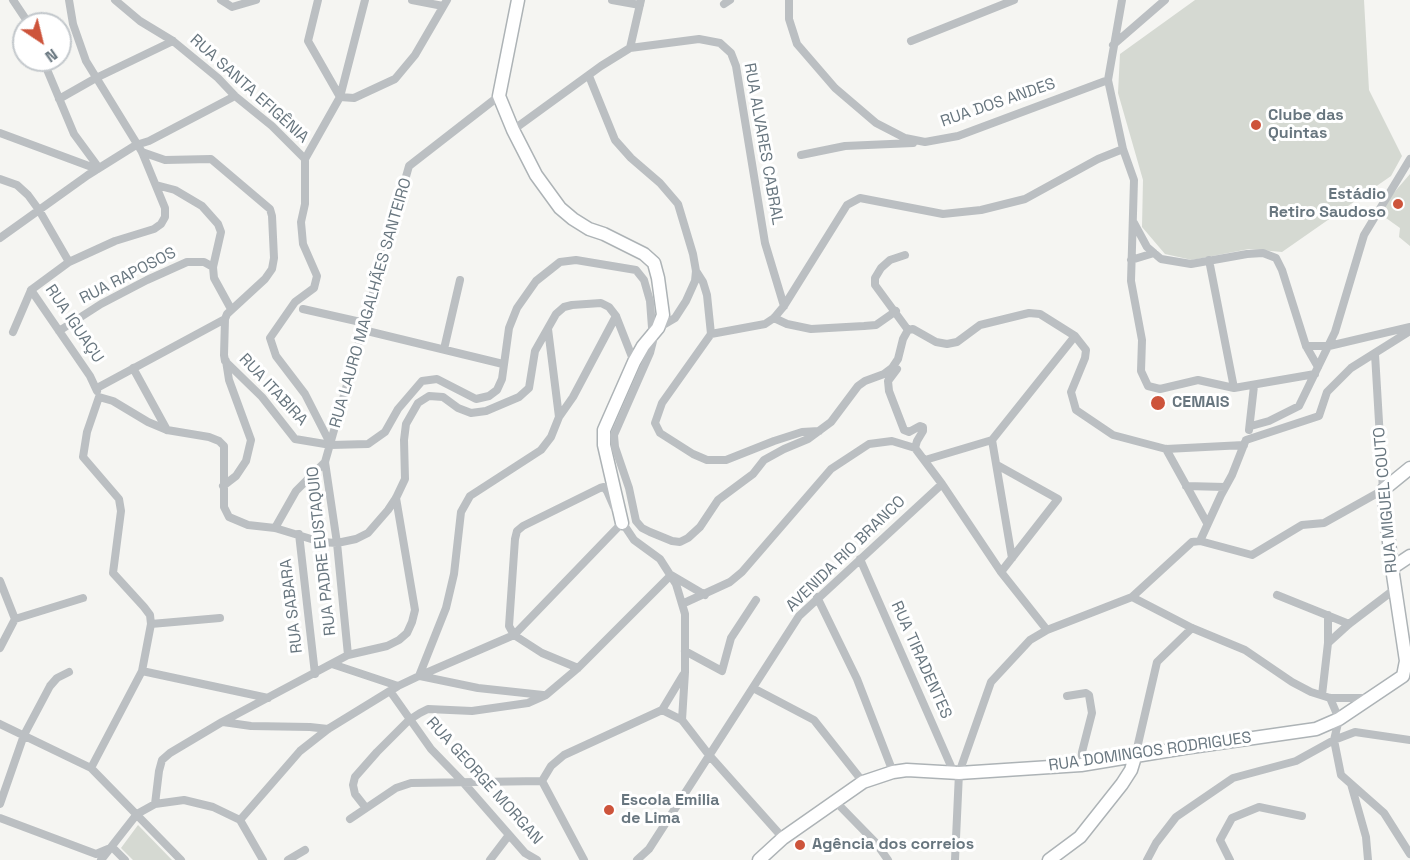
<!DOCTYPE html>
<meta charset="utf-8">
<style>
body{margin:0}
#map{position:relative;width:1410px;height:860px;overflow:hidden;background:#f5f5f2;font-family:"Space Grotesk",sans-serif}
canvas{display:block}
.north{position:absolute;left:12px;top:12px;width:60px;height:60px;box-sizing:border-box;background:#fff;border:2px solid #c3c8cc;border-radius:50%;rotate:145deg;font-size:16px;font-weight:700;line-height:24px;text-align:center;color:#68767f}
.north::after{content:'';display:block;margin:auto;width:21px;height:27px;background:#cd543b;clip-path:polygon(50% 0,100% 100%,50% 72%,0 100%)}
</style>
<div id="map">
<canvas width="1410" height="860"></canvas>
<div class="north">N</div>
</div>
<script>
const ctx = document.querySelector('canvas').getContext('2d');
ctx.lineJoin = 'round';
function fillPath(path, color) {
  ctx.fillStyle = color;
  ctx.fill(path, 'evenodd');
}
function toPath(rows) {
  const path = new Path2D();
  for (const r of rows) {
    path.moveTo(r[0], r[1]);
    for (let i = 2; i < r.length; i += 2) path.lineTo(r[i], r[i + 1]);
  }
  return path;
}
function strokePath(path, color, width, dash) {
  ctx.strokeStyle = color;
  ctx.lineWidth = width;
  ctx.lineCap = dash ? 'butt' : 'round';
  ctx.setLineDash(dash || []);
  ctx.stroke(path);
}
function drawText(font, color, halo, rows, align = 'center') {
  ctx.font = font + ' "Space Grotesk",sans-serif';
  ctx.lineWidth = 6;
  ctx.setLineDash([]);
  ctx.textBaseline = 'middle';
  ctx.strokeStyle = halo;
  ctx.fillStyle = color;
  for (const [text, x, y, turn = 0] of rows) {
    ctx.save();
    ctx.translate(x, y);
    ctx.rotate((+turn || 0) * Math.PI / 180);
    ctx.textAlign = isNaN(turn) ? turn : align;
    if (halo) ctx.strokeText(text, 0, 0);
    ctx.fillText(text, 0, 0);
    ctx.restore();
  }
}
fillPath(toPath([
 [1195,0,1364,0,1369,90,1402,156,1391,176,1282,252,1249,249,1192,260,1165,254,1142,227,1143,180,1118,93,1120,54],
 [1410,174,1410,246,1399,237,1400,228,1379,213,1391,196],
 [138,825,172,860,133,860,121,848]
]), '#d5d9d2');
const secondary = toPath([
 [518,0,499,96,513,130,536,175,560,208,573,219,589,229,604,234,644,254,654,263,658,278,663,315,658,328,643,346,634,362,604,430,604,445,622,523],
 [1392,568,1410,556],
 [759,860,783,838,863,782,893,772,907,770,959,773,1081,765,1184,748,1316,729,1339,719,1403,676,1406,661,1392,568,1383,490,1410,468],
 [1049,860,1080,837,1122,784,1131,770,1135,757]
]);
strokePath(secondary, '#adb3b6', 15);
strokePath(toPath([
 [13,0,29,24],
 [115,0,140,21,173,41,218,78,235,96,272,126,305,159],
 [221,0,232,7,256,0],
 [318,0,308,41,340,97],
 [412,0,443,6],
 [612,0,640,5],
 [789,0,789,19,797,44,835,88,876,123,905,138,925,142,958,136,1108,80],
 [1122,0,1108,80,1123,149,1134,180,1131,281,1142,340,1141,371,1148,386,1160,389,1198,380,1234,388,1315,374],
 [724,4,730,0],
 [911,41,1014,0],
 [1113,45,1165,0],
 [630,48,641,0],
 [43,60,74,134,99,168],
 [589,76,615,140,631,158,660,183,678,204,693,254,696,271,695,281,686,301,675,318,658,328],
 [340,97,354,98,395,79,415,55,447,0],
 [59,99,96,78,173,41],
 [513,130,601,66,630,48,699,39,720,43,731,53,736,66,765,243,784,306],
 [0,133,97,169],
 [142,152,165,160,211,159,270,209,272,216,274,258,272,269,265,279,227,314,225,319,224,355,225,361,262,397,295,439,331,445,368,444,385,432,398,409,422,381,437,379,476,399,489,396,497,390,502,379,509,328,517,308,536,281,560,262,576,260,636,270,644,280,650,301,653,341,650,353,614,435,615,447,629,488,636,521,642,528,650,532,672,541,680,542,688,538,700,527,718,500,753,474,764,460,784,449,808,439,831,422,858,386,865,381,884,374,892,368,898,359,903,339,908,330,913,329,936,342,947,344,957,342,980,325,1029,313,1040,314,1075,336,1086,350,1085,358,1071,392,1076,410,1113,435,1166,449,1244,445],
 [801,155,845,146,913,143],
 [0,179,17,185,28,195,39,210,69,262],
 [156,185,175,190,202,206,218,224,221,232,213,267,214,278,231,309],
 [1134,223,1147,247,1161,259,1191,264,1247,254,1263,253,1276,258,1282,270,1306,346,1318,367],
 [0,238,88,175,136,145,149,141,235,96],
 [905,255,890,260,881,268,875,278,875,285,908,330],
 [1131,260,1154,253],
 [1209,260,1234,388],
 [696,271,703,282,707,295,711,334,765,324,774,318,784,306,847,205,860,198,943,214,981,210,1025,199,1098,159,1123,149],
 [31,290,69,262,115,241,154,229,161,224,165,217,165,208,142,152,86,61,73,24,69,0],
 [31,290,90,376,97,391],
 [303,309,365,323],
 [774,318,787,324,811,329,864,326,876,325,896,311],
 [363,330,503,364],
 [59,331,101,304,147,280,187,262,204,262,213,267],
 [13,332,31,290],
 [711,334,662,403,655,423,660,433,693,454,707,460,726,460,774,441,802,432,819,431],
 [1306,346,1329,346,1410,327],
 [444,349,460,280],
 [133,368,167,430],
 [897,369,888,381,889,391,904,430,909,432,920,426,923,427,923,431,917,441,915,448],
 [97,388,225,319],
 [99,397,113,401,148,422,167,430,209,437,219,441,224,446,224,507,229,517,248,525,275,528,321,542,337,543,356,539,368,533,388,510,396,498,405,479,404,440,406,424,418,403,429,396,443,397,458,408,471,413,486,411,519,397,529,388,535,351,556,314,564,307,572,305,601,303,609,307,616,316,634,362],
 [559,417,573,397,616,316],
 [1251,426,1269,421,1299,406,1335,332,1364,235,1410,159],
 [1249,430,1254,386],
 [992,440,1012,558],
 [1246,440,1319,416,1327,392,1351,368,1410,331],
 [331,445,305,394,276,356,270,338,295,302,314,288,317,276,303,244,301,222,305,204,305,159,340,97,365,0],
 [1166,449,1207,523],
 [925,460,992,440,1075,336],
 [997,465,1058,499,1001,572],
 [223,486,236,476,246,461,251,440,229,380,226,361],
 [1186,486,1225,487],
 [620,519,634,540,660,559,676,584,685,614,685,672,682,720],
 [275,528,296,491,325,462],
 [299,534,315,674],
 [1200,541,1221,495,1232,475,1245,442],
 [860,559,954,773],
 [0,581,15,619,0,648],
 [1277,595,1349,624],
 [817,597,857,679,893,772],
 [1132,597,1192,628,1245,650,1292,682,1311,692,1330,698,1371,698],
 [682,604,730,582,742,572,831,469,869,444,892,441,915,448,942,484,1001,572,1047,630],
 [1328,615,1328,643],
 [15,619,83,598],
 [151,624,220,618],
 [685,651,722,671,731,638,756,600],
 [348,655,337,543,325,462,409,166,499,96],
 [332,664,398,686],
 [578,668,542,653,514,635,509,626,515,539,517,531,523,526,600,488,604,487,607,491,614,507],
 [142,671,268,698],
 [419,676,514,635,622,523],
 [420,676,478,688,543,695],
 [753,688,814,720,863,782],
 [390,691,431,749,462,781,525,853,537,860],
 [1322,695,1328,643,1349,624,1395,589],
 [1067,696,1086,693,1089,695,1092,713,1082,752,1081,765],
 [1330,698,1339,719,1334,740,1341,775,1384,813,1410,854],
 [662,710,682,720,709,755,783,838],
 [223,722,251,726,310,727,328,729],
 [0,724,91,768,181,860],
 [1135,757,1157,662,1192,628],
 [91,768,142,671,151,624,150,615,144,607,113,573,121,511,119,499,83,457,87,432,99,397],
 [1351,784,1366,837,1368,860],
 [835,801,876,843,888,860],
 [0,804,24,735,50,686,57,678,69,672],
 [155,804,159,771,162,760,170,753,222,722,348,655,387,646,399,640,407,633,412,622,415,610,396,498],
 [366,808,355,794,353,785,355,777,377,752,409,720,420,713,428,709,472,711,528,703,546,695,578,668,671,575,705,595],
 [0,818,96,854,108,849],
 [350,819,396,788,411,783,542,781],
 [240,820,300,751,328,729,398,686,419,676,446,608,454,574,461,512,470,496,541,450,551,437,559,417,548,329],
 [112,847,125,860],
 [101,860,137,814,155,804,184,800,213,807,240,820,263,860],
 [288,860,305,850],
 [490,860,509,835],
 [584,860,542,781,551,766,564,755,662,710,683,675],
 [637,860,649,849,799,616,942,484],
 [955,860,959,773,991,682,1030,640,1047,630,1132,597,1192,542,1200,541,1252,555,1302,525,1324,523,1383,490,1375,354],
 [1147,860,1156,843,1176,817,1233,778,1296,761,1334,740,1355,732,1410,740],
 [1230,860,1220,840,1232,818,1259,807,1302,816]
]), '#bbbfc2', 8);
strokePath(secondary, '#fff', 12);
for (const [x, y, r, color] of [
 [1256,125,6,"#cd543b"],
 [1398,204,6,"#cd543b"],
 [1158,403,8,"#cd543b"],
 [609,810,6,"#cd543b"],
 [800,845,6,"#cd543b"]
]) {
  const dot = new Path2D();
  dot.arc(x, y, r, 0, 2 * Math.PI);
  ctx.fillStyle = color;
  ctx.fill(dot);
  strokePath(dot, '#fff', 2);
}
drawText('16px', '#68767f', '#fff', [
 ["RUA SANTA EFIGÊNIA",249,89,42],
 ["RUA DOS ANDES",998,103,-19],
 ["RUA ALVARES CABRAL",763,144,80],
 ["RUA RAPOSOS",128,276,-27],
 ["RUA LAURO MAGALHÃES SANTEIRO",371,303,-74],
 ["RUA IGUAÇU",74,324,56],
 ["RUA ITABIRA",273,390,47],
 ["RUA MIGUEL COUTO",1386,500,-95],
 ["RUA PADRE EUSTAQUIO",322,551,-96],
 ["AVENIDA RIO BRANCO",846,554,-44],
 ["RUA SABARA",292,606,-97],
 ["RUA TIRADENTES",921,660,66],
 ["RUA DOMINGOS RODRIGUES",1150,752,-8],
 ["RUA GEORGE MORGAN",484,781,48]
]);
drawText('bold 16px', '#68767f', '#fff', [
 ["Clube das",1268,116],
 ["Quintas",1268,134],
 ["Estádio",1386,195,"right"],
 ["Retiro Saudoso",1386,213,"right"],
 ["CEMAIS",1172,403],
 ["Escola Emilia",621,801],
 ["de Lima",621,819],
 ["Agência dos correios",812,845]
], 'left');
</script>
